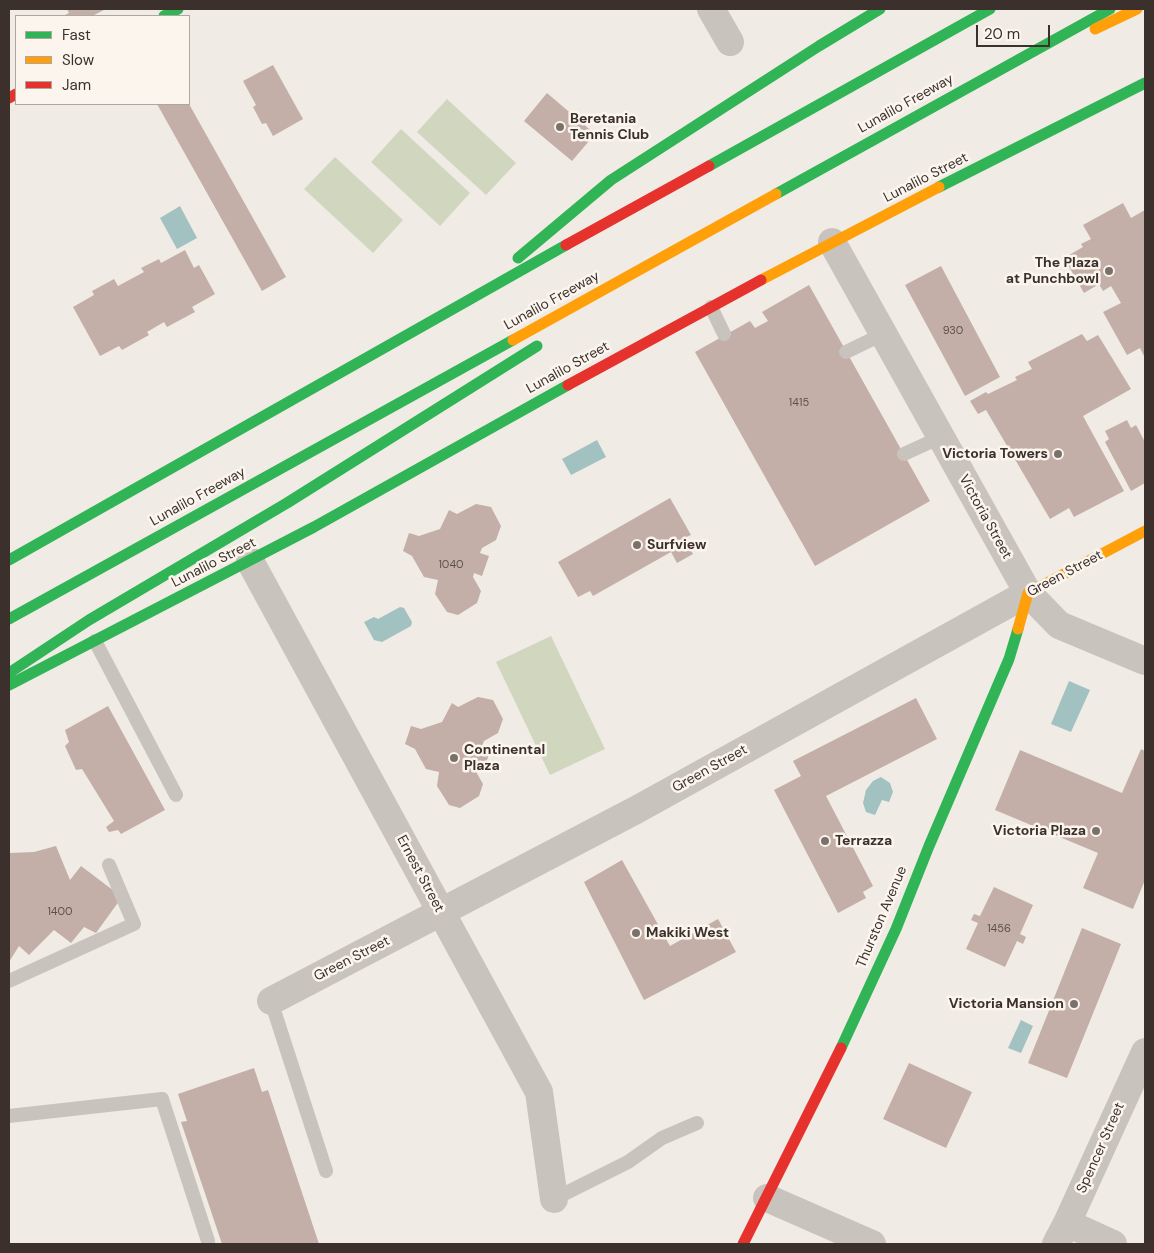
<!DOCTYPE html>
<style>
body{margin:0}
#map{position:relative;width:1154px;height:1253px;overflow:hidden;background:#f0ebe5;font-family:"DM Sans",sans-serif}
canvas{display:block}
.frame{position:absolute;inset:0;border:10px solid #3b302b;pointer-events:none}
.legend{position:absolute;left:15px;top:15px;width:175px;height:90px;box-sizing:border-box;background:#fbf5ee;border:1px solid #aea6a0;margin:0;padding:6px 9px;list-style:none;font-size:15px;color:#3b302b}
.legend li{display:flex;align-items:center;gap:10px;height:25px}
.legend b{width:25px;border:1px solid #aea6a0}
.scale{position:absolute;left:976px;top:25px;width:74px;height:22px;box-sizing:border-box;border:2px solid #3b302b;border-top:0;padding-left:6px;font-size:15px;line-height:18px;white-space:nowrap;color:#3b302b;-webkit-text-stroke:4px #fbf5ee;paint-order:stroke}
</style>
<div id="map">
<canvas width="1154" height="1253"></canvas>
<div class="frame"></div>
<ul class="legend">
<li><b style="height:6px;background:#30b455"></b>Fast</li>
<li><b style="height:6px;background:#ff9f0a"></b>Slow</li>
<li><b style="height:6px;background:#e5322d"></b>Jam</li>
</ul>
<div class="scale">20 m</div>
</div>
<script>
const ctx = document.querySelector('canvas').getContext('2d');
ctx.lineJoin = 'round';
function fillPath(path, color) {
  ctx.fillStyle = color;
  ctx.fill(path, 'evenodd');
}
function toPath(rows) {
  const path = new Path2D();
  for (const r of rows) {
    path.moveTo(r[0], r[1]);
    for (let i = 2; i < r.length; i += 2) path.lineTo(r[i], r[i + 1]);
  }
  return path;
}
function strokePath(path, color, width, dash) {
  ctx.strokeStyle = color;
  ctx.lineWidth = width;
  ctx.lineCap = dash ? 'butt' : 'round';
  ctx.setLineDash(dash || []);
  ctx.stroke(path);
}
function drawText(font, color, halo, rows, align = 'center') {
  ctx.font = font + ' "DM Sans",sans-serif';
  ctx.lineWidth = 5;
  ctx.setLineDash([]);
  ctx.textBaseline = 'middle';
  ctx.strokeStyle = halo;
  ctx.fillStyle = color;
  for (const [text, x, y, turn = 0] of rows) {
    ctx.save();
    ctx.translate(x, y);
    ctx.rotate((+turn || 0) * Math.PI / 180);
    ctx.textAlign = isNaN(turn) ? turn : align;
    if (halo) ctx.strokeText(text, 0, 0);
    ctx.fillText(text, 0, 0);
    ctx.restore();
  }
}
fillPath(toPath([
 [447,99,516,163,486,195,417,132],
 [401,129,470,193,440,226,371,162],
 [335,157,403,220,373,253,304,189],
 [551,636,605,749,550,775,496,662]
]), '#d1d6bf');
fillPath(toPath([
 [180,206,197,238,177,249,160,218],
 [597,440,606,457,571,475,562,459],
 [400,607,404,608,412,622,411,626,382,642,374,640,364,622,374,617,378,619],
 [1069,681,1090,690,1071,732,1051,724],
 [881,777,890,783,893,792,889,802,882,800,875,815,866,812,863,803,866,790,873,781],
 [1021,1020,1033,1026,1021,1053,1008,1048]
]), '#a1c2c1');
fillPath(toPath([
 [67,9,106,9,92,16,63,16,69,13],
 [273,65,303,119,273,136,266,123,262,124,253,107,256,105,243,81],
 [547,93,595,134,572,161,524,121],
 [157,104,189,104,286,277,262,291],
 [1123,203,1131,218,1145,210,1145,358,1140,348,1127,355,1103,312,1121,303,1111,286,1103,291,1099,284,1084,293,1064,258,1083,247,1081,244,1091,239,1083,225],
 [185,250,194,268,199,265,215,294,192,307,195,312,167,327,164,322,147,332,149,335,122,350,119,346,100,356,73,307,94,295,92,291,114,279,118,286,144,272,141,268,159,259,161,263],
 [941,266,1000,377,965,396,905,285],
 [809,285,930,501,815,566,695,352,750,321,755,328,768,321,762,312],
 [1082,334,1087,341,1098,335,1131,389,1083,416,1124,491,1074,517,1069,508,1050,519,986,410,978,414,970,401,986,392,988,394,1017,380,1015,377,1032,369,1028,362],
 [1127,420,1131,428,1136,425,1145,442,1145,483,1131,491,1105,442,1109,439,1105,431],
 [670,498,691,535,684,538,693,554,677,563,671,552,593,596,590,591,578,597,558,562],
 [476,504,491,507,501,526,496,540,482,548,480,553,489,556,482,576,474,573,473,577,481,591,477,603,458,615,447,612,435,594,438,580,424,577,412,556,403,551,409,533,419,536,440,529,449,510,457,514],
 [478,697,493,700,503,719,498,733,484,741,482,746,491,748,484,769,476,766,475,770,483,784,479,796,460,808,449,805,437,786,439,772,426,769,415,749,405,744,411,726,421,729,442,722,452,703,458,707],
 [916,698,937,739,826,796,873,886,863,892,866,898,838,913,774,790,801,776,793,761],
 [108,706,165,810,121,834,118,830,109,832,106,827,114,821,82,769,76,770,65,746,69,742,65,730],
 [1141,749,1145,751,1145,880,1133,909,1083,888,1098,853,995,810,1020,750,1122,793],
 [56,846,70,880,81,866,122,897,96,933,84,927,71,943,54,930,29,955,19,946,9,962,9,853,34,852],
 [622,860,670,946,718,919,736,952,644,1000,584,882],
 [994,887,1033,905,1020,934,1026,937,1023,944,1017,941,1005,967,966,949,978,923,971,920,974,914,980,916],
 [1082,928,1121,944,1067,1078,1028,1063],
 [909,1063,972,1092,946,1148,883,1119],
 [254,1068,262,1092,268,1090,319,1244,222,1244,181,1122,187,1121,178,1094]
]), '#c3afa7');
strokePath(toPath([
 [711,307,724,334],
 [846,352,883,334],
 [904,454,941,437],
 [95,641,176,795],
 [9,981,134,924,109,865],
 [271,1001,326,1171],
 [9,1116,162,1099,208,1241],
 [554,1199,628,1162,662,1138,697,1123]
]), '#c9c3be', 14);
strokePath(toPath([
 [711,9,730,42],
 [832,242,1028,593,1059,625,1145,661],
 [250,561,539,1092,554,1199],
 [271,1001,636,810,1028,593],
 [767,1198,872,1244],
 [1067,1223,1113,1244],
 [1056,1244,1067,1223,1145,1052]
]), '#c9c3be', 28);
strokePath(toPath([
 [164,16,178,9],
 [709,166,990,9],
 [939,187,1145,83],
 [776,194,1110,9],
 [518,258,611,180,819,46,880,9],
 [9,560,566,245],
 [9,619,513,340],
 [9,673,89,620,287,503,537,346],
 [9,685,314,527,568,385],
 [841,1048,896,929,929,846,1009,659,1018,629]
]), '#30b455', 11);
strokePath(toPath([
 [1095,29,1137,9],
 [761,280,939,187],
 [513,340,776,194],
 [1018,629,1028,593,1145,531]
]), '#ff9f0a', 11);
strokePath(toPath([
 [9,98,16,94],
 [566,245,709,166],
 [568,385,761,280],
 [743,1244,841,1048]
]), '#e5322d', 11);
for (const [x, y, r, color] of [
 [560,127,5,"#7a716c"],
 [1109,271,5,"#7a716c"],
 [1058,454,5,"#7a716c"],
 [637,545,5,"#7a716c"],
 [454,758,5,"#7a716c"],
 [1096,831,5,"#7a716c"],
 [825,841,5,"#7a716c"],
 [636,933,5,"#7a716c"],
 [1074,1004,5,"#7a716c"]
]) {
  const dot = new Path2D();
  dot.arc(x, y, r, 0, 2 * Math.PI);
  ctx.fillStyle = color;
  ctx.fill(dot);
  strokePath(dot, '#fbf5ee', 2);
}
drawText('11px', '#5d504a', null, [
 ["930",953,331],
 ["1415",799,403],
 ["1040",451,565],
 ["1400",60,912],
 ["1456",999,929]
]);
drawText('14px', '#3b302b', '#fbf5ee', [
 ["Lunalilo Freeway",906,104,-29],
 ["Lunalilo Street",926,178,-27],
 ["Lunalilo Freeway",552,301,-29],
 ["Lunalilo Street",568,368,-29],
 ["Lunalilo Freeway",198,497,-29],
 ["Victoria Street",985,517,61],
 ["Lunalilo Street",214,563,-27],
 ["Green Street",1065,574,-28],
 ["Green Street",710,769,-29],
 ["Ernest Street",420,874,62],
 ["Thurston Avenue",882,917,-67],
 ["Green Street",352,959,-27],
 ["Spencer Street",1101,1148,-66]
]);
drawText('bold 14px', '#3b302b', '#fbf5ee', [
 ["Beretania",570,119],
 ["Tennis Club",570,135],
 ["The Plaza",1099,263,"right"],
 ["at Punchbowl",1099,279,"right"],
 ["Victoria Towers",1048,454,"right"],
 ["Surfview",647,545],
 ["Continental",464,750],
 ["Plaza",464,766],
 ["Victoria Plaza",1086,831,"right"],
 ["Terrazza",835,841],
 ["Makiki West",646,933],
 ["Victoria Mansion",1064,1004,"right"]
], 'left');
</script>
